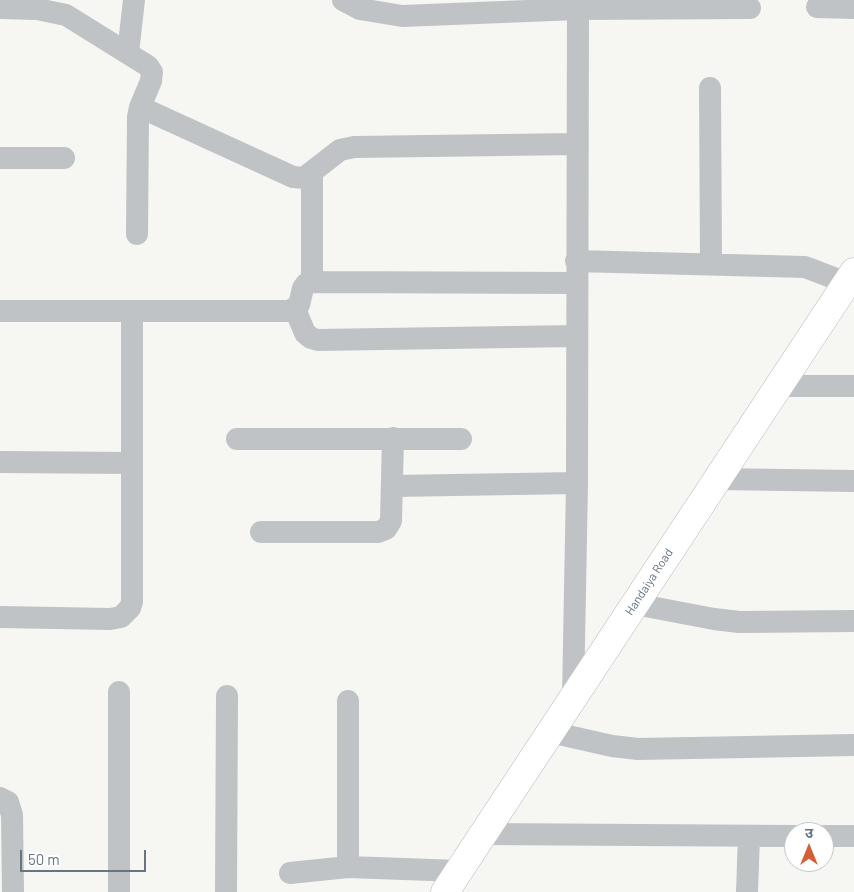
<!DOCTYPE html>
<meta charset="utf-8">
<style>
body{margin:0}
#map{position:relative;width:854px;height:892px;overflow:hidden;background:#f6f6f3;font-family:Barlow,"Noto Sans Devanagari",sans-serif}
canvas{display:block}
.north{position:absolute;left:784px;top:822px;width:50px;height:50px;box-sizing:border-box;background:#fff;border:1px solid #c2c8cd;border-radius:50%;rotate:0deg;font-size:14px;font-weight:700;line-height:20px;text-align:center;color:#677581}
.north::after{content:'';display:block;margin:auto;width:18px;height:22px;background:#d55e34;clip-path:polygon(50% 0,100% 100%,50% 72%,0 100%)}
.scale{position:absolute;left:20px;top:850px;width:126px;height:22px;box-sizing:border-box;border:2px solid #677581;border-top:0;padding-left:6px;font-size:15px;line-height:18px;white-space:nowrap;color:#677581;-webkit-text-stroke:4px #fff;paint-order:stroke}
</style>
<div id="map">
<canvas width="854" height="892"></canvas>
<div class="north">उ</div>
<div class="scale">50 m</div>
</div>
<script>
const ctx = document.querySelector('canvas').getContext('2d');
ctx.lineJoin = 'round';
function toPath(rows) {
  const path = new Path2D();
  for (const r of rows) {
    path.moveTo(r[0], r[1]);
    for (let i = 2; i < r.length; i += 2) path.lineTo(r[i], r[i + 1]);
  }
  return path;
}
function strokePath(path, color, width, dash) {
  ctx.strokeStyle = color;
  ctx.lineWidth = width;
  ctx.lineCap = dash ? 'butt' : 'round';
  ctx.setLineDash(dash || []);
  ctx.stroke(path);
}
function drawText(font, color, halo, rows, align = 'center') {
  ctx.font = font + ' Barlow,sans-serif';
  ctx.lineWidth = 5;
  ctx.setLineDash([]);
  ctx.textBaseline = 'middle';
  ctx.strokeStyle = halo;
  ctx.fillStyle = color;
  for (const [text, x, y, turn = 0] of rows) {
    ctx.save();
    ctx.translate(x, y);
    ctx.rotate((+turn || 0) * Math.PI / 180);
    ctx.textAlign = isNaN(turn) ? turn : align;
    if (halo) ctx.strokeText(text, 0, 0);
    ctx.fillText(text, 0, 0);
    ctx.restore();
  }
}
const major = toPath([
 [445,892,854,272]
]);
strokePath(major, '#b3b7ba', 29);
strokePath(toPath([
 [343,0,360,9,402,16,578,9,750,8],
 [817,7,854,8],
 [0,8,37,9,66,15,148,66,152,72,151,81,140,107,138,117,137,234],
 [128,53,134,0],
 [710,88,711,264],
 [140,107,293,177,304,178,340,150,354,147,577,144],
 [0,158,64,158],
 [576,261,805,267,847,283],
 [312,282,312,173],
 [295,309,305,333,311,338,318,340,576,336],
 [0,311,290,311,299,305,303,288,306,284,312,282,576,283],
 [779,386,854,386],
 [237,439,461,439],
 [0,462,132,463],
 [717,479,854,481],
 [393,486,577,483],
 [261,532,378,532,386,529,391,521,393,438],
 [635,604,714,619,739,622,854,621],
 [0,617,110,619,121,617,130,608,132,602,132,311],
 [119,692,119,892],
 [573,697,577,483,578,0],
 [550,732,612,746,638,749,854,745],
 [0,798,8,802,12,815,13,892],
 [483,834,794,836],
 [824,836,854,836],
 [348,867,348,701],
 [290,873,348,867,459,871],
 [226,892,227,696],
 [747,892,749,836]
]), '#bfc3c6', 22);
strokePath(major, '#fff', 28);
drawText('12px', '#677581', '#fff', [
 ["Handaiya Road",649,582,-57]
]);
</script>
